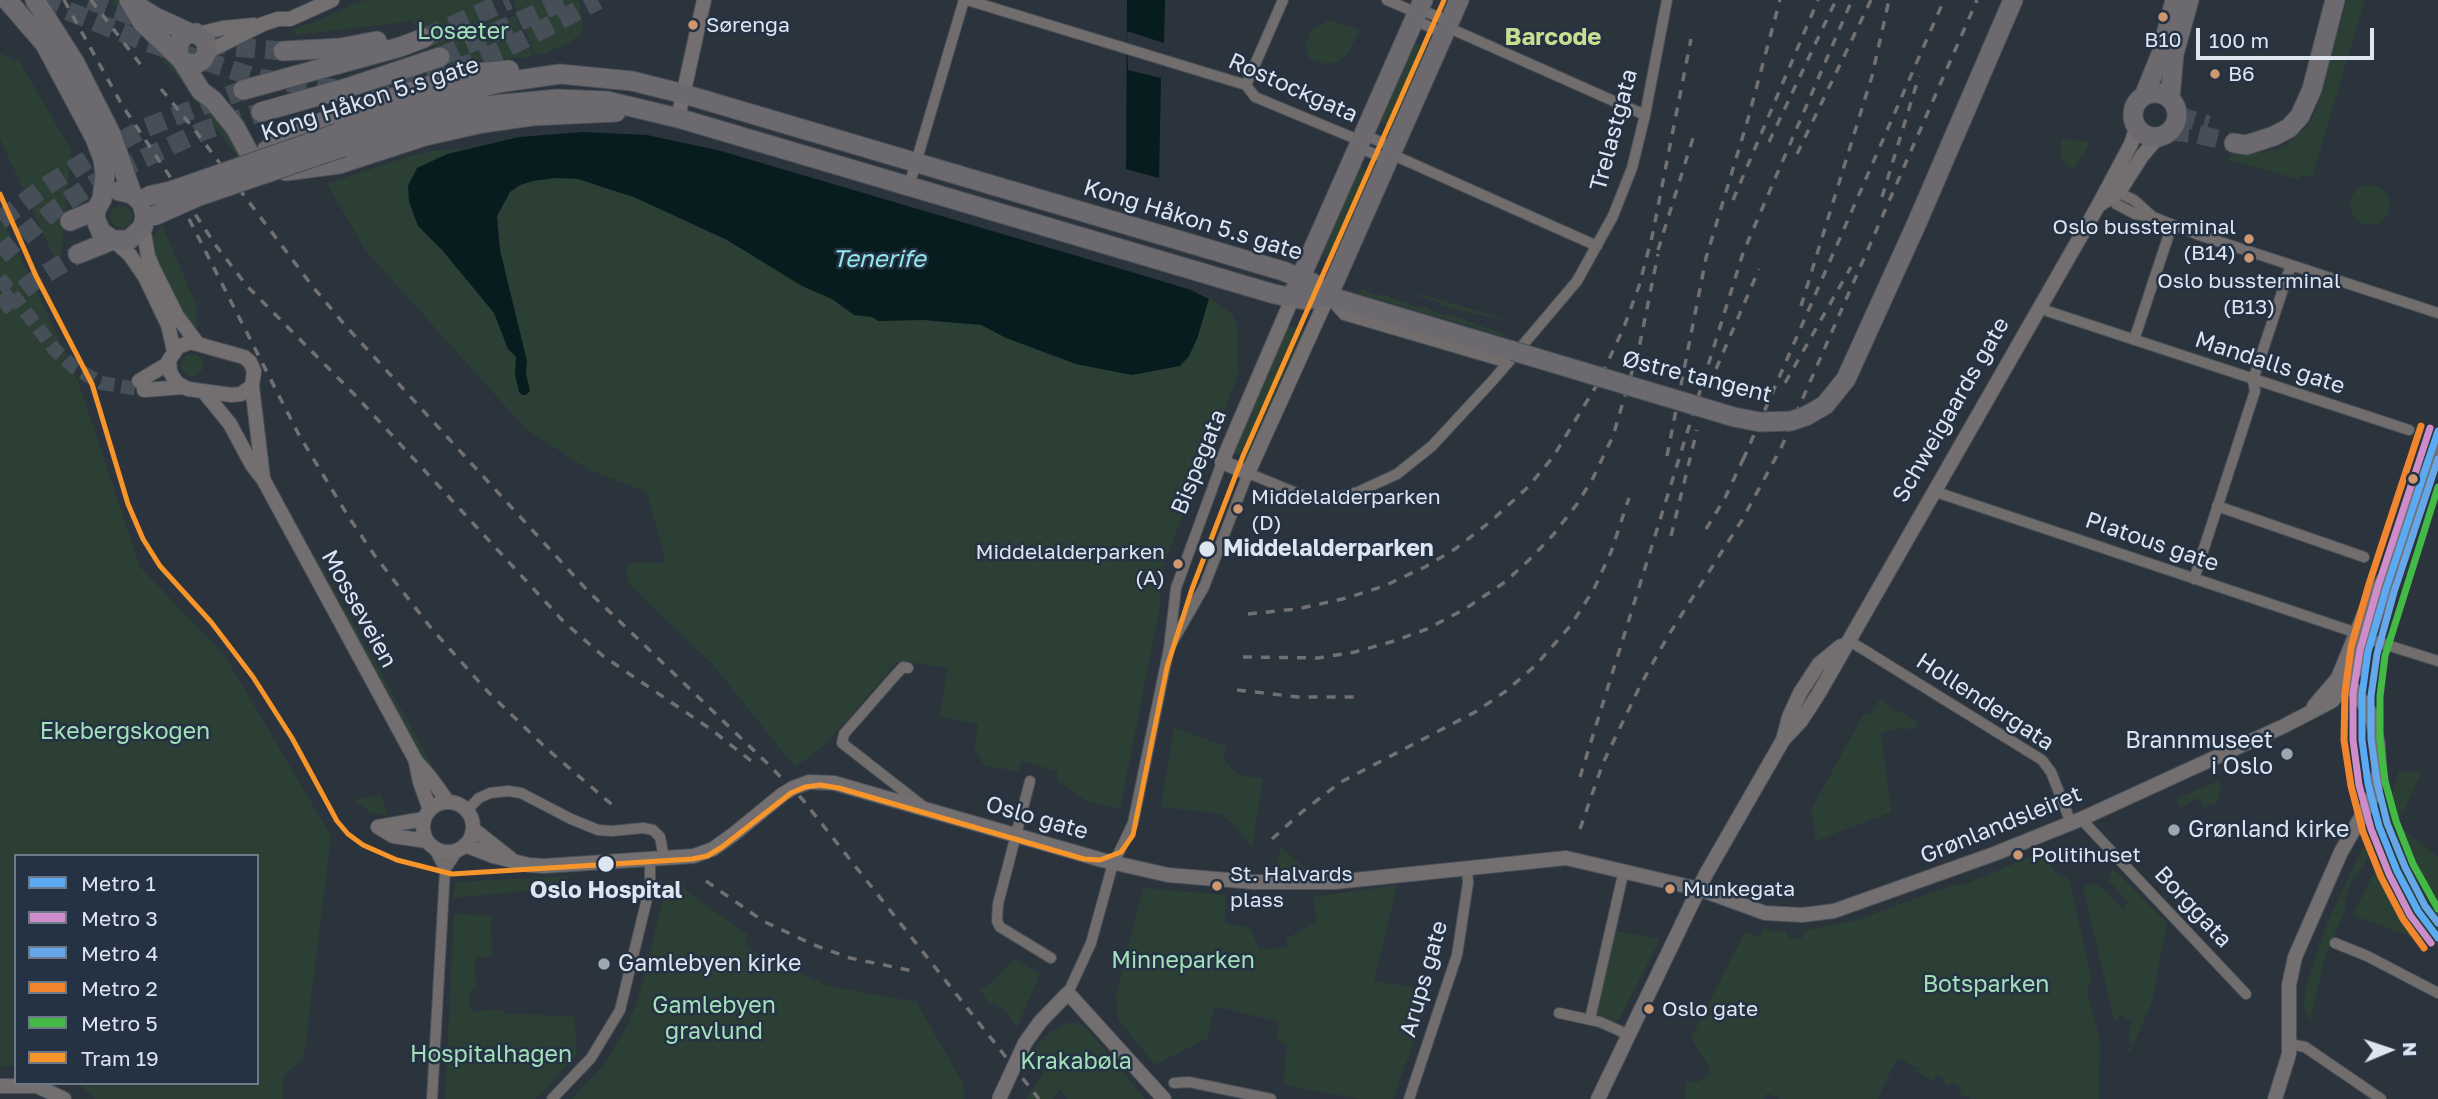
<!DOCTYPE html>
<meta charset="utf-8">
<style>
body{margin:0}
#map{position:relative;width:2438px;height:1099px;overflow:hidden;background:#2b333c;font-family:"Golos Text",sans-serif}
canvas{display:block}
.legend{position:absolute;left:14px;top:854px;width:245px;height:231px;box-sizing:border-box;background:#243243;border:2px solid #6e7a88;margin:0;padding:9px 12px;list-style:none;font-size:21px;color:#dce5f0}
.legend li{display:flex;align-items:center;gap:14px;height:35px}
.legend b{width:35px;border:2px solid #6e7a88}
.north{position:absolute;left:2354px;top:1015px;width:70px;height:70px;-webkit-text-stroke:5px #243243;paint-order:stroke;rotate:88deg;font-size:19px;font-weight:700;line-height:28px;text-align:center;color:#dce5f0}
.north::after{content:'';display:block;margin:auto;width:24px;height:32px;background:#dce5f0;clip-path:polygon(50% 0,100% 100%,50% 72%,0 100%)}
.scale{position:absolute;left:2196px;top:28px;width:178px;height:32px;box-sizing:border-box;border:4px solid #dce5f0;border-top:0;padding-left:9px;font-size:21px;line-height:24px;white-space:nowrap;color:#dce5f0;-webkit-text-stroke:5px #243243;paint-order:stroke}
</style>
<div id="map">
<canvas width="2438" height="1099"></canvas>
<ul class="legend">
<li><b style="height:9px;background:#5aaaf4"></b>Metro 1</li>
<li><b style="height:9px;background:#cd8dcb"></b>Metro 3</li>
<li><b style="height:9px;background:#66a7ea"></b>Metro 4</li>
<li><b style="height:9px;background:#f2862f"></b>Metro 2</li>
<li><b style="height:9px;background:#43b946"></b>Metro 5</li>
<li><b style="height:9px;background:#f7942a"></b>Tram 19</li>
</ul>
<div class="north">N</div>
<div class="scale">100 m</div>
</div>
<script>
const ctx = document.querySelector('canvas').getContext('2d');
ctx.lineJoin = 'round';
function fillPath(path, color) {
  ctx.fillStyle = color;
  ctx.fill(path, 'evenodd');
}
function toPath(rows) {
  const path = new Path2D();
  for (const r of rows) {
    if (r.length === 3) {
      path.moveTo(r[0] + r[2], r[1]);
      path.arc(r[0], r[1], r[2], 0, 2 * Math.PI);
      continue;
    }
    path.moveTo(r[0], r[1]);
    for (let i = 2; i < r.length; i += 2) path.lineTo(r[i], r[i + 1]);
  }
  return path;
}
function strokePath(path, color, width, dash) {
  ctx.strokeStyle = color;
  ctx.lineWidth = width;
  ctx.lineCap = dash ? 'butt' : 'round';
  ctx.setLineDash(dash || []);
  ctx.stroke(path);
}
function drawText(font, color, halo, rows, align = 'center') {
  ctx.font = font + ' "Golos Text",sans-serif';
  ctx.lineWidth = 5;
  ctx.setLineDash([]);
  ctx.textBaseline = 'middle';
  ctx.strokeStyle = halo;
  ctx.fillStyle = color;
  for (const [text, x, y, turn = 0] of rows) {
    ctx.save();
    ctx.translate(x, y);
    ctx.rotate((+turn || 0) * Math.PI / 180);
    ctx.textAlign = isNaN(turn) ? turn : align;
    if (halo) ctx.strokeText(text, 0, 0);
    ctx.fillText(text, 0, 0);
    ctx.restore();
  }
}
fillPath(toPath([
 [110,0,120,0,231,131,246,156,239,159,179,79],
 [367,0,492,0,502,21,515,15,533,57,474,61,450,67,412,21,295,35,293,29,313,23,356,3],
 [513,0,579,0,583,31,569,43,544,54,535,54],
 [2347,0,2365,0,2312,178,2303,175,2298,179,2229,160,2232,151,2262,153,2274,150,2286,145,2308,125,2316,111],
 [1329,20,1360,30,1347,55,1338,60,1338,62,1326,64,1310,59,1305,46,1312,29],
 [1412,41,1431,49,1396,128,1392,126,1390,128,1377,119],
 [0,53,20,62,71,150,60,270,0,138],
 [583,132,647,135,721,151,1191,290,1210,298,1232,314,1237,325,1238,375,1163,566,1160,583,1160,607,1120,809,1086,801,1058,781,1057,771,1021,761,1018,772,984,765,974,748,978,724,940,717,947,668,915,663,897,662,825,745,795,767,712,664,629,584,626,570,628,563,666,563,647,492,589,470,525,428,366,251,327,184,410,156,436,150,464,149,519,137],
 [2061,138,2091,142,2074,169,2061,161],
 [1356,167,1360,169,1361,167,1375,175,1338,260,1333,258,1332,260,1318,251],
 [2370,205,20],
 [121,217,11],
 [0,215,77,377,140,567,225,656,331,836,304,1057,283,1077,283,1099,95,1099,78,1083,257,1083,257,856,16,856,16,1065,0,1067],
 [162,225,198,309,196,310,197,328,183,318,151,248,153,237],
 [1362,289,1377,296,1381,294,1419,308,1424,306,1443,315,1448,314,1507,335,1506,337,1357,293],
 [1418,293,1504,319,1503,320,1442,306,1439,302,1419,297],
 [1283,325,1302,328,1302,330,1306,332,1249,459,1232,452],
 [192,365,11],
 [306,547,309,547,320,564,438,775,436,780],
 [1880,699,1890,705,1889,708,1896,712,1897,710,1919,723,1916,728,1901,730,1900,727,1881,733,1891,812,1816,841,1811,809,1864,714,1870,715],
 [1174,727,1227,747,1223,758,1237,774,1263,779,1252,849,1237,828,1222,814,1161,807],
 [2399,771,2421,772,2405,809,2379,849,2371,849,2366,862,2354,879,2352,879,2344,903,2346,909,2325,956,2310,1022,2304,1008,2305,990,2327,924,2353,867,2389,804],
 [2218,781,2222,789,2218,793,2221,801,2217,799,2216,803,2202,808,2201,800,2198,798,2180,808,2176,799],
 [381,794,388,816,371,813,353,800],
 [2401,828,2438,857,2438,939,2436,946,2353,915,2384,853,2387,854],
 [1281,846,1300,864,1308,871,1275,872],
 [2044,851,2055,872,2069,879,2092,980,2087,991,2100,1040,2099,1099,1971,1099,1959,1093,1961,1087,1952,1083,1950,1086,1944,1083,1945,1079,1937,1075,1933,1081,1916,1072,1918,1068,1897,1058,1878,1099,1780,1099,1767,1093,1764,1099,1685,1099,1686,1081,1697,1082,1710,1075,1709,1067,1691,1038,1745,932,1760,937,1764,928,1775,932,1785,931,1789,938,1801,939,1807,930,1857,920,1953,885,1963,885],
 [2112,867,2167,923,2152,1002,2130,1052,2126,1049,2132,1046,2128,1033,2132,1021,2120,1015,2116,1022,2114,1020,2083,887,2089,884,2098,885,2123,908,2128,902,2109,881],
 [568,876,569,895,547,897,546,889,453,898,456,882],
 [667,880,679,883,693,896,747,934,746,942,748,948,828,986,916,1002,963,1083,964,1099,572,1099,606,1062,627,1026,638,999,648,963],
 [1397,885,1374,981,1432,990,1393,1099,1360,1099,1283,1085,1287,1044,1276,1041,1279,1022,1214,1006,1208,1038,1155,1065,1118,1019,1116,996,1143,888,1226,895,1225,923,1250,928,1259,949,1275,949,1287,947,1286,939,1317,921,1313,897],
 [454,914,491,916,492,957,475,958,476,988,470,991,469,1008,473,1012,502,1009,508,1014,574,1016,577,1054,536,1099,445,1099],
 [1615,931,1660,939,1618,1022,1597,1014],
 [1013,959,1040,973,1017,1028,1005,1010,988,1002,980,990,995,979],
 [1069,1022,1080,1024,1088,1030,1145,1099,1067,1099,1060,1089,1053,1099,1026,1099,1045,1070,1032,1054,1036,1046,1050,1032]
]), '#2c3f35');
fillPath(toPath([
 [1127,0,1171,0,1171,45,1161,78,1159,178,1126,169],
 [583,132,647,135,721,151,1155,279,1191,290,1209,299,1197,339,1189,356,1180,366,1132,375,1076,364,1006,338,981,325,923,320,878,321,872,317,854,315,832,299,802,286,727,240,636,198,578,179,556,178,533,181,520,185,510,192,497,216,500,250,527,361,526,374,530,391,526,395,522,395,519,392,515,374,516,357,508,349,494,313,442,250,418,226,409,202,408,186,417,168,447,154,519,137]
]), '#061c1f');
fillPath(toPath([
 [1165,0,1171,0,1171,45,1161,78,1128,70,1127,31,1164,43]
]), '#2b333c');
strokePath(toPath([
 [0,278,55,350,75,368,101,383,144,390]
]), '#464e57', 14, [14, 7]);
strokePath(toPath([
 [41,0,140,40,254,77,321,88,337,88],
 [89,0,149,22],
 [424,38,509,0],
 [208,41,234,47,283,51],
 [440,57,566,0],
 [370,85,422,78,472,63,507,48,598,0],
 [2177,113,2185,118,2208,125],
 [2170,131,2197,134,2234,143],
 [0,220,46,186,97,154,145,128,243,90],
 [0,255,58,207,108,175,205,130,261,112],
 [0,307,34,281,78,254]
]), '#464e57', 19, [19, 10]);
const street = toPath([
 [967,0,1246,85,1255,97,1361,141,1364,150,1383,157,1391,154],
 [1387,0,1417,13,1424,11,1443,19,1447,27,1645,115],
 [1417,14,1419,22,1432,28,1439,32,1447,27],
 [1246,85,1283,0],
 [1361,141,1369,137,1381,142,1387,145,1391,154,1597,246],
 [909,186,964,0],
 [2113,190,2134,200,2153,217],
 [2109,193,2116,204,2135,214,2153,217,2199,235,2438,313],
 [1329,298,1344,315,1508,363],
 [2038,308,2409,430],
 [2134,340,2172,225],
 [1933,491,2357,633],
 [2217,506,2364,557],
 [2194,579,2255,391,2253,380,2291,265],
 [2368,639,2438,661],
 [1848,640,2042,760,2051,772,2071,823],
 [1169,648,1204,587,1248,473,1306,497,1325,500,1358,492,1397,474,1432,446,1494,379,1577,281,1613,216,1632,168,1645,115,1667,0],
 [908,668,903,667,893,678,844,734,842,743,924,807],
 [1030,781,998,904,997,921,1000,927,1051,958],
 [466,811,479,798,490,793,508,791,521,793,571,819,598,830,612,831,643,828,653,830,660,837,664,858],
 [2081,819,2246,994],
 [433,847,445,870],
 [2335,943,2367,956,2438,993],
 [1068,993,1091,943,1112,867,1133,823,1169,648,1176,588,1222,462],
 [1559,1013,1600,1022,1629,1035],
 [1590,1019,1624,870],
 [2290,1044,2305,1047,2381,1099],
 [1174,1083,1189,1082,1271,1099],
 [432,1099,445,870,459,849],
 [552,1099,591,1058,620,1010,650,886,650,859],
 [1409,1099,1457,955,1468,883,1467,868]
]);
const secondary = toPath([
 [198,34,223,28,254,25],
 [207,52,263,24,278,19,290,19,332,0],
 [678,118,704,0],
 [2099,205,2119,192,2142,156,2159,136],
 [143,227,148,256,153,268,177,316,197,343],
 [113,240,130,255,145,277,168,325,174,351],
 [1292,299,1222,462,1248,473,1328,296],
 [190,342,244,357,250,362,254,371,252,386,241,394,232,395,188,389,177,383,170,372,169,360,178,347,190,342],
 [139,381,169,363],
 [252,386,263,478],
 [144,390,183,387],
 [204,392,230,424,252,465,263,479,416,761,430,777,448,802],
 [2314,706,2338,678,2369,602,2384,579],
 [1783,740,1801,721,1819,693,2098,206,2131,144,2137,126],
 [416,763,420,782,430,810],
 [809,782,834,783,1102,860,1168,875,1253,882,1335,882,1566,858,1699,889,1765,913,1802,915,1834,911,1994,854,2081,819,2284,726,2332,701,2348,683,2358,665,2384,593,2388,575,2438,445],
 [448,827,25],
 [378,827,393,836,427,841],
 [378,827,424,819],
 [473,829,510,858],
 [465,845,493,856,529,865,544,866,694,856,713,849,734,834],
 [1025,1043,1040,1022,1068,993,1164,1099],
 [0,1086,37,1086,64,1099],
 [1598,1099,1706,874,1783,740,1789,717,1800,693,1819,664,1841,646],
 [2275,1099,2289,1054,2289,985,2295,957,2341,852,2373,796,2379,771,2378,744,2371,714,2351,686,2338,678]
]);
const highway = toPath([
 [7,0,45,44,95,138,103,159,105,175,102,199,96,210,95,218,101,232,113,240],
 [35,0,75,63,111,134,132,194],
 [129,0,142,22,184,62,196,64,203,60,207,52,206,41,196,33,185,35,178,44,179,56],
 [136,5,155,17,190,33],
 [283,51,340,48,377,41],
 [181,59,201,91,213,100,235,127,255,164],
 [243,90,400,47,424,38],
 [2155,115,22],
 [2144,96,2161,54,2175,0],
 [2170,99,2174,54,2189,0],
 [261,112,350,87,440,57],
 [338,133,439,98,498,83,560,74,632,81,684,94,1283,271,1313,283,1328,296,1513,351],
 [2234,143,2246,145,2274,136,2289,128,2300,116,2312,89,2335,0],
 [343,147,425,119,483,106,557,99,607,101,678,118,1274,294,1305,300,1328,296],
 [267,150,327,120,425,87,476,73,509,70],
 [286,171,339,164,425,136,483,123,532,116,616,112],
 [70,221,96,210],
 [1916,225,2013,0],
 [78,254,113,240,129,240,143,227,145,216,142,203,132,194,119,191],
 [1296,288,1423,0],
 [1328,296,1459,0]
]);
strokePath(street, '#494f57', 12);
strokePath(secondary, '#494f57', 16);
strokePath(highway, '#494f57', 21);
strokePath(street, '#716d6d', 10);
strokePath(secondary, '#736f71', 14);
strokePath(highway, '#6c6a6f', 19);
strokePath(toPath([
 [64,0,122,105,217,247,247,286,354,394,564,622,603,656,709,728,754,763],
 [91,0,144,69],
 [161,89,194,129,313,287,344,324,587,590,770,766,803,800,1039,1099],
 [1769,142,1836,0],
 [1797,154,1871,0],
 [1882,197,1919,76],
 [1733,200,1818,0],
 [189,219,299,435,348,516,375,556,431,628,489,693,547,749,616,808],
 [1658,250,1693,138],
 [1801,306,1872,76,1889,0],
 [1716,369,1759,269],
 [1785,383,1851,267],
 [1667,456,1706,258,1748,119,1780,0],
 [1743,460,1944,0],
 [1706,529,1725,498,1746,453],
 [1671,536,1697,430],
 [1248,614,1297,609,1347,598,1384,586,1425,567,1455,549,1490,522,1528,487,1553,457,1598,383,1624,327,1639,286,1652,237,1691,39],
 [1243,657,1318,658,1355,652,1394,641,1427,629,1465,609,1505,582,1529,560,1553,535,1577,504,1593,478,1613,436,1639,348,1658,254],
 [1237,690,1298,697,1358,697],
 [1580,777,1743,253,1852,0],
 [1580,829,1603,763,1641,684,1668,636,1742,520,1781,448,1977,0],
 [1272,839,1303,811,1341,782,1477,711,1506,691,1536,665,1571,625,1594,589,1611,552,1629,498],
 [706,881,763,921,814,945,850,958,913,971]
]), '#717072', 3.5, [9, 9]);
const secondaryBridge = toPath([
 [734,834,783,794,793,788,809,782],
 [999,1099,1025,1043]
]);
const highwayBridge = toPath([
 [148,196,171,191,338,133],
 [154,216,199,196,343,147],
 [1513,351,1734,417,1760,422,1791,421,1806,416,1825,405,1846,379,1916,225]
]);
strokePath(secondaryBridge, '#494f57', 16, []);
strokePath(highwayBridge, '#494f57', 21, []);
strokePath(secondaryBridge, '#736f71', 14);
strokePath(highwayBridge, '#6c6a6f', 19);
strokePath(toPath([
 [0,194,36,276,92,384,128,504,143,539,160,566,211,622,253,677,292,738,337,821,348,834,363,845,397,860,452,874,692,859,707,856,722,847,791,793,805,787,820,785,839,788,1084,859,1100,860,1121,852,1133,835,1167,667,1192,589,1243,456,1444,0]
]), '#f7942a', 5);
strokePath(toPath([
 [2438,431,2386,589,2368,652,2362,695,2362,740,2368,784,2379,826,2397,871,2418,911,2438,938]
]), '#5aaaf4', 7);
strokePath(toPath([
 [2430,428,2378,586,2360,650,2353,694,2353,740,2359,785,2371,829,2389,874,2410,915,2431,943]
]), '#cd8dcb', 7);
strokePath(toPath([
 [2438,459,2394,592,2377,654,2371,696,2371,739,2377,782,2387,823,2405,867,2425,906,2438,923]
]), '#66a7ea', 7);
strokePath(toPath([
 [2421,426,2369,584,2351,647,2345,693,2344,740,2351,786,2363,832,2381,877,2403,919,2424,948]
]), '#f2862f', 7);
strokePath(toPath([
 [2438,487,2385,656,2380,696,2380,739,2385,781,2396,821,2413,864,2438,909]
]), '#43b946', 7);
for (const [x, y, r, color] of [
 [2163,17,6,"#cd976f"],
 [693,25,6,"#cd976f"],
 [2215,74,6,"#cd976f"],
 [2249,239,6,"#cd976f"],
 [2249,258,6,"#cd976f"],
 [2413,479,6,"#cd976f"],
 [1238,509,6,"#cd976f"],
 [1207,549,9,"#dce5f0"],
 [1178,564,6,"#cd976f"],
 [2287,754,7,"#9ea7b1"],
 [2174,830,7,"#9ea7b1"],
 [2018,855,6,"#cd976f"],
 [606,864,9,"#dce5f0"],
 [1217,886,6,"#cd976f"],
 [1670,889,6,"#cd976f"],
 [604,964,7,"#9ea7b1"],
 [1649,1009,6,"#cd976f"]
]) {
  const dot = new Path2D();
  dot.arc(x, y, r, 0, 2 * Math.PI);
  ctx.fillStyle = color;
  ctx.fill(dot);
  strokePath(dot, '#243243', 2.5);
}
drawText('21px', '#dce5f0', '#243243', [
 ["Sørenga",706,25],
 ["B10",2163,40,"center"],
 ["B6",2228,74],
 ["Oslo bussterminal",2236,227,"right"],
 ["(B14)",2236,253,"right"],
 ["Oslo bussterminal",2249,281,"center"],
 ["(B13)",2249,307,"center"],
 ["Middelalderparken",1251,497],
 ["(D)",1251,523],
 ["Middelalderparken",1165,552,"right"],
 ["(A)",1165,578,"right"],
 ["Politihuset",2031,855],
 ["St. Halvards",1230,874],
 ["plass",1230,900],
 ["Munkegata",1683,889],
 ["Oslo gate",1662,1009]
], 'left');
drawText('23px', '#a3e0b9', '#243243', [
 ["Losæter",463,32],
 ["Ekebergskogen",125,732],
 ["Minneparken",1183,961],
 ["Botsparken",1986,985],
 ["Gamlebyen",714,1006],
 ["gravlund",714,1032],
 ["Hospitalhagen",491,1055],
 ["Krakabøla",1076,1062]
]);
drawText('23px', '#dce5f0', '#243243', [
 ["Rostockgata",1293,88,24],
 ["Kong Håkon 5.s gate",370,99,-18],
 ["Trelastgata",1614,130,-75],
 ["Kong Håkon 5.s gate",1193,220,17],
 ["Mandalls gate",2270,363,18],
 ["Østre tangent",1697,377,14],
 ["Schweigaards gate",1951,410,-60],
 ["Bispegata",1199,462,-68],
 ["Platous gate",2152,542,19],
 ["Mosseveien",359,609,61],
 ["Hollendergata",1985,702,33],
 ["Oslo gate",1037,818,16],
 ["Grønlandsleiret",2001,825,-22],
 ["Borggata",2193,907,47],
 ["Arups gate",1424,979,-74]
]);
drawText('bold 23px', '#dce5f0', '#243243', [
 ["Middelalderparken",1223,549],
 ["Oslo Hospital",606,891,"center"]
], 'left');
drawText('23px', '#dce5f0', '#243243', [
 ["Brannmuseet",2273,741,"right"],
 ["i Oslo",2273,767,"right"],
 ["Grønland kirke",2188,830],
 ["Gamlebyen kirke",618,964]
], 'left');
drawText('bold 24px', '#c9dd92', '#243243', [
 ["Barcode",1553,37]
]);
drawText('italic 24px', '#94e8ed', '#243243', [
 ["Tenerife",879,259]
]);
</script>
